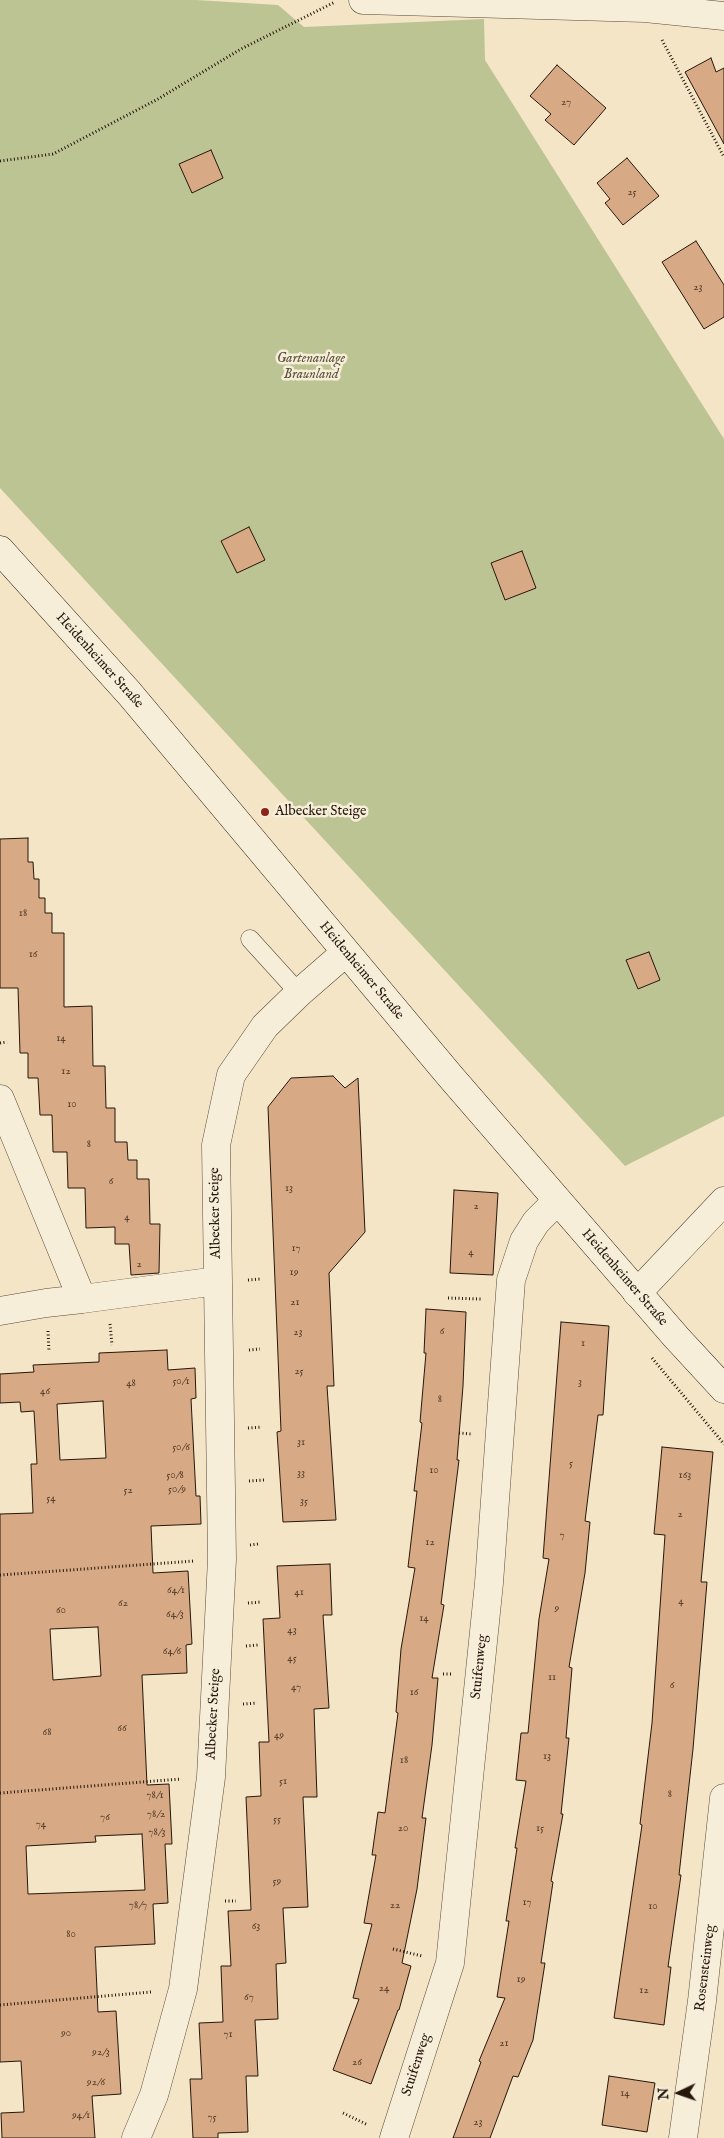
<!DOCTYPE html>
<meta charset="utf-8">
<style>
body{margin:0}
#map{position:relative;width:724px;height:2138px;overflow:hidden;background:#f3e5c6;font-family:"IM FELL English",serif}
canvas{display:block}
.north{position:absolute;left:654px;top:2068px;width:50px;height:50px;-webkit-text-stroke:4px #f7eeda;paint-order:stroke;rotate:267deg;font-size:14px;font-weight:700;line-height:20px;text-align:center;color:#26170b}
.north::after{content:'';display:block;margin:auto;width:18px;height:22px;background:#26170b;clip-path:polygon(50% 0,100% 100%,50% 72%,0 100%)}
</style>
<div id="map">
<canvas width="724" height="2138"></canvas>
<div class="north">N</div>
</div>
<script>
const ctx = document.querySelector('canvas').getContext('2d');
ctx.lineJoin = 'round';
function fillPath(path, color) {
  ctx.fillStyle = color;
  ctx.fill(path, 'evenodd');
}
function toPath(rows) {
  const path = new Path2D();
  for (const r of rows) {
    path.moveTo(r[0], r[1]);
    for (let i = 2; i < r.length; i += 2) path.lineTo(r[i], r[i + 1]);
  }
  return path;
}
function strokePath(path, color, width, dash) {
  ctx.strokeStyle = color;
  ctx.lineWidth = width;
  ctx.lineCap = dash ? 'butt' : 'round';
  ctx.setLineDash(dash || []);
  ctx.stroke(path);
}
function drawText(font, color, halo, rows, align = 'center') {
  ctx.font = font + ' "IM FELL English",serif';
  ctx.lineWidth = 5;
  ctx.setLineDash([]);
  ctx.textBaseline = 'middle';
  ctx.strokeStyle = halo;
  ctx.fillStyle = color;
  for (const [text, x, y, turn = 0] of rows) {
    ctx.save();
    ctx.translate(x, y);
    ctx.rotate((+turn || 0) * Math.PI / 180);
    ctx.textAlign = isNaN(turn) ? turn : align;
    if (halo) ctx.strokeText(text, 0, 0);
    ctx.fillText(text, 0, 0);
    ctx.restore();
  }
}
fillPath(toPath([
 [0,0,196,0,278,5,304,27,484,19,485,60,724,439,724,1116,625,1166,0,488]
]), '#bdc494');
const building = toPath([
 [711,58,716,72,724,68,724,144,685,72,711,58],
 [557,65,606,108,574,145,545,120,551,114,530,96,557,65],
 [211,150,223,178,192,193,179,164,211,150],
 [627,158,659,196,623,225,605,203,610,199,597,183,627,158],
 [696,241,724,285,724,317,704,329,662,262,696,241],
 [249,527,265,560,237,573,221,541,249,527],
 [522,551,536,588,505,600,491,563,522,551],
 [28,838,28,862,33,862,34,879,39,879,39,898,45,898,45,913,52,913,52,933,64,933,64,1007,92,1006,93,1066,105,1066,106,1108,115,1108,115,1142,127,1142,128,1160,137,1160,137,1179,149,1179,150,1224,160,1224,159,1273,131,1275,129,1244,115,1244,115,1227,86,1228,85,1188,68,1188,67,1152,53,1152,52,1115,40,1115,38,1078,28,1078,28,1053,20,1053,18,988,0,988,0,839,28,838],
 [649,952,660,980,638,989,626,960,649,952],
 [333,1076,345,1088,358,1078,365,1232,329,1273,334,1386,327,1386,336,1520,283,1522,277,1432,281,1431,268,1107,291,1078,333,1076],
 [454,1190,498,1193,493,1275,450,1273,454,1190],
 [426,1309,466,1312,463,1386,457,1460,459,1460,441,1604,444,1605,432,1678,438,1678,432,1745,422,1818,426,1818,417,1889,402,1963,411,1966,399,2010,398,2010,371,2084,333,2070,359,1999,353,1998,372,1924,364,1923,376,1855,372,1855,378,1812,385,1813,398,1713,396,1712,401,1649,415,1568,408,1567,417,1491,414,1491,422,1423,420,1422,426,1353,424,1353,426,1309],
 [561,1322,609,1326,603,1415,598,1415,585,1521,590,1522,585,1573,569,1667,572,1668,566,1738,569,1738,561,1814,563,1814,551,1881,553,1882,541,1963,545,1963,533,2040,518,2077,513,2076,490,2138,453,2138,481,2062,479,2061,505,1998,497,1997,509,1921,506,1921,517,1848,515,1848,526,1781,516,1780,521,1733,528,1733,539,1619,549,1559,543,1558,561,1322],
 [167,1350,168,1370,195,1368,196,1398,191,1399,196,1496,200,1496,201,1524,151,1526,153,1573,188,1571,192,1644,186,1645,187,1673,142,1675,147,1785,169,1784,172,1844,165,1844,168,1903,153,1904,155,1944,95,1947,98,2012,116,2011,121,2094,92,2096,95,2138,2,2138,1,2113,24,2112,21,2061,0,2062,0,1514,33,1513,31,1464,37,1464,34,1411,21,1412,20,1402,0,1403,0,1374,34,1372,33,1365,99,1362,99,1353,167,1350],
 [103,1401,106,1458,60,1460,57,1404,103,1401],
 [98,1627,101,1676,53,1680,50,1629,98,1627],
 [142,1834,145,1890,28,1894,26,1846,96,1842,95,1836,142,1834],
 [662,1447,713,1452,701,1582,707,1582,693,1749,679,1875,681,1875,668,1967,671,1967,664,2025,614,2018,642,1825,640,1824,652,1723,665,1535,654,1534,662,1447],
 [330,1564,332,1615,323,1615,329,1708,314,1709,317,1797,303,1797,308,1907,283,1908,286,1963,276,1964,278,2019,255,2020,258,2076,246,2076,248,2132,218,2133,218,2138,193,2138,190,2079,202,2079,199,2023,223,2022,221,1966,231,1966,228,1911,251,1910,246,1797,261,1796,259,1742,269,1742,263,1619,280,1618,277,1566,330,1564],
 [609,2076,655,2083,647,2132,602,2125,609,2076]
]);
fillPath(building, '#d7a984');
strokePath(building, '#26170b', 1);
const service = toPath([
 [250,939,299,993]
]);
const minor = toPath([
 [363,0,645,8,724,16],
 [0,1099,82,1299,217,1281],
 [637,1293,724,1201],
 [0,1311,46,1303,82,1299],
 [136,2138,154,2095,183,1989,211,1777,222,1559,216,1145,231,1075,265,1026,299,993,345,953],
 [394,2138,450,1963,489,1583,511,1280,524,1241,536,1222,557,1201],
 [683,2138,702,2001,724,1798]
]);
const secondary = toPath([
 [0,550,129,693,450,1076,676,1337,724,1389]
]);
strokePath(service, '#594a3a', 19);
strokePath(minor, '#594a3a', 29);
strokePath(secondary, '#26170b', 29);
strokePath(toPath([
 [662,40,724,157],
 [0,161,53,154,158,99,241,49,335,2],
 [0,1043,7,1042],
 [248,1280,260,1279],
 [448,1298,481,1299],
 [110,1324,112,1345],
 [48,1331,49,1352],
 [249,1350,260,1349],
 [652,1358,724,1444],
 [248,1428,262,1427],
 [459,1433,471,1434],
 [249,1481,264,1480],
 [250,1545,258,1544],
 [0,1575,194,1561],
 [248,1603,261,1602],
 [246,1646,258,1645],
 [443,1674,451,1674],
 [243,1704,257,1703],
 [0,1793,181,1779],
 [225,1901,236,1901],
 [393,1949,422,1956],
 [0,2005,151,1992],
 [343,2113,368,2125]
]), '#26170b', 3, [1, 2.5]);
strokePath(service, '#f7eeda', 18);
strokePath(minor, '#f7eeda', 28);
strokePath(secondary, '#f7eeda', 28);
for (const [x, y, r, color] of [
 [265,812,5,"#8f2418"]
]) {
  const dot = new Path2D();
  dot.arc(x, y, r, 0, 2 * Math.PI);
  ctx.fillStyle = color;
  ctx.fill(dot);
  strokePath(dot, '#f7eeda', 2);
}
drawText('11px', '#523c29', null, [
 ["27",566,103],
 ["25",632,193],
 ["23",698,288],
 ["18",23,914],
 ["16",33,955],
 ["14",61,1039],
 ["12",66,1072],
 ["10",72,1105],
 ["8",89,1145],
 ["6",111,1182],
 ["13",289,1189],
 ["2",476,1207],
 ["4",127,1218],
 ["17",296,1249],
 ["4",471,1253],
 ["2",139,1265],
 ["19",294,1273],
 ["21",295,1303],
 ["6",442,1332],
 ["23",298,1333],
 ["1",583,1344],
 ["25",299,1372],
 ["50/1",181,1382],
 ["3",580,1383],
 ["48",131,1384],
 ["46",45,1392],
 ["8",440,1400],
 ["31",301,1443],
 ["50/6",181,1448],
 ["5",571,1464],
 ["10",434,1471],
 ["33",301,1474],
 ["50/8",175,1476],
 ["163",685,1476],
 ["50/9",177,1490],
 ["52",128,1491],
 ["54",51,1499],
 ["35",304,1502],
 ["2",680,1515],
 ["7",562,1536],
 ["12",430,1543],
 ["64/1",176,1591],
 ["41",299,1593],
 ["4",681,1602],
 ["62",123,1604],
 ["9",557,1609],
 ["60",61,1611],
 ["64/3",175,1615],
 ["14",424,1619],
 ["43",292,1631],
 ["64/6",172,1652],
 ["45",292,1659],
 ["11",552,1678],
 ["6",672,1686],
 ["47",296,1688],
 ["16",414,1693],
 ["66",122,1729],
 ["68",47,1733],
 ["49",279,1736],
 ["13",547,1757],
 ["18",404,1761],
 ["51",283,1782],
 ["8",670,1795],
 ["78/1",155,1796],
 ["78/2",156,1815],
 ["76",105,1818],
 ["55",277,1820],
 ["74",41,1825],
 ["20",403,1829],
 ["15",540,1829],
 ["78/3",157,1833],
 ["59",277,1882],
 ["17",527,1903],
 ["78/7",138,1906],
 ["22",395,1906],
 ["10",653,1907],
 ["63",256,1927],
 ["80",71,1935],
 ["19",521,1980],
 ["24",384,1989],
 ["12",644,1991],
 ["67",249,1998],
 ["90",66,2034],
 ["71",228,2035],
 ["21",504,2044],
 ["92/3",101,2053],
 ["26",357,2063],
 ["92/6",96,2083],
 ["14",625,2094],
 ["94/1",81,2116],
 ["75",212,2118],
 ["23",478,2123]
]);
drawText('italic 14px', '#5b543b', '#f7eeda', [
 ["Gartenanlage",311,359],
 ["Braunland",311,375]
]);
drawText('14px', '#26170b', '#f7eeda', [
 ["Heidenheimer Straße",99,661,48],
 ["Heidenheimer Straße",361,971,50],
 ["Albecker Steige",216,1213,-91],
 ["Heidenheimer Straße",624,1278,49],
 ["Stuifenweg",480,1667,-84],
 ["Albecker Steige",214,1714,-87],
 ["Rosensteinweg",706,1968,-83],
 ["Stuifenweg",417,2065,-72]
]);
drawText('14px', '#26170b', '#f7eeda', [
 ["Albecker Steige",275,812]
], 'left');
</script>
